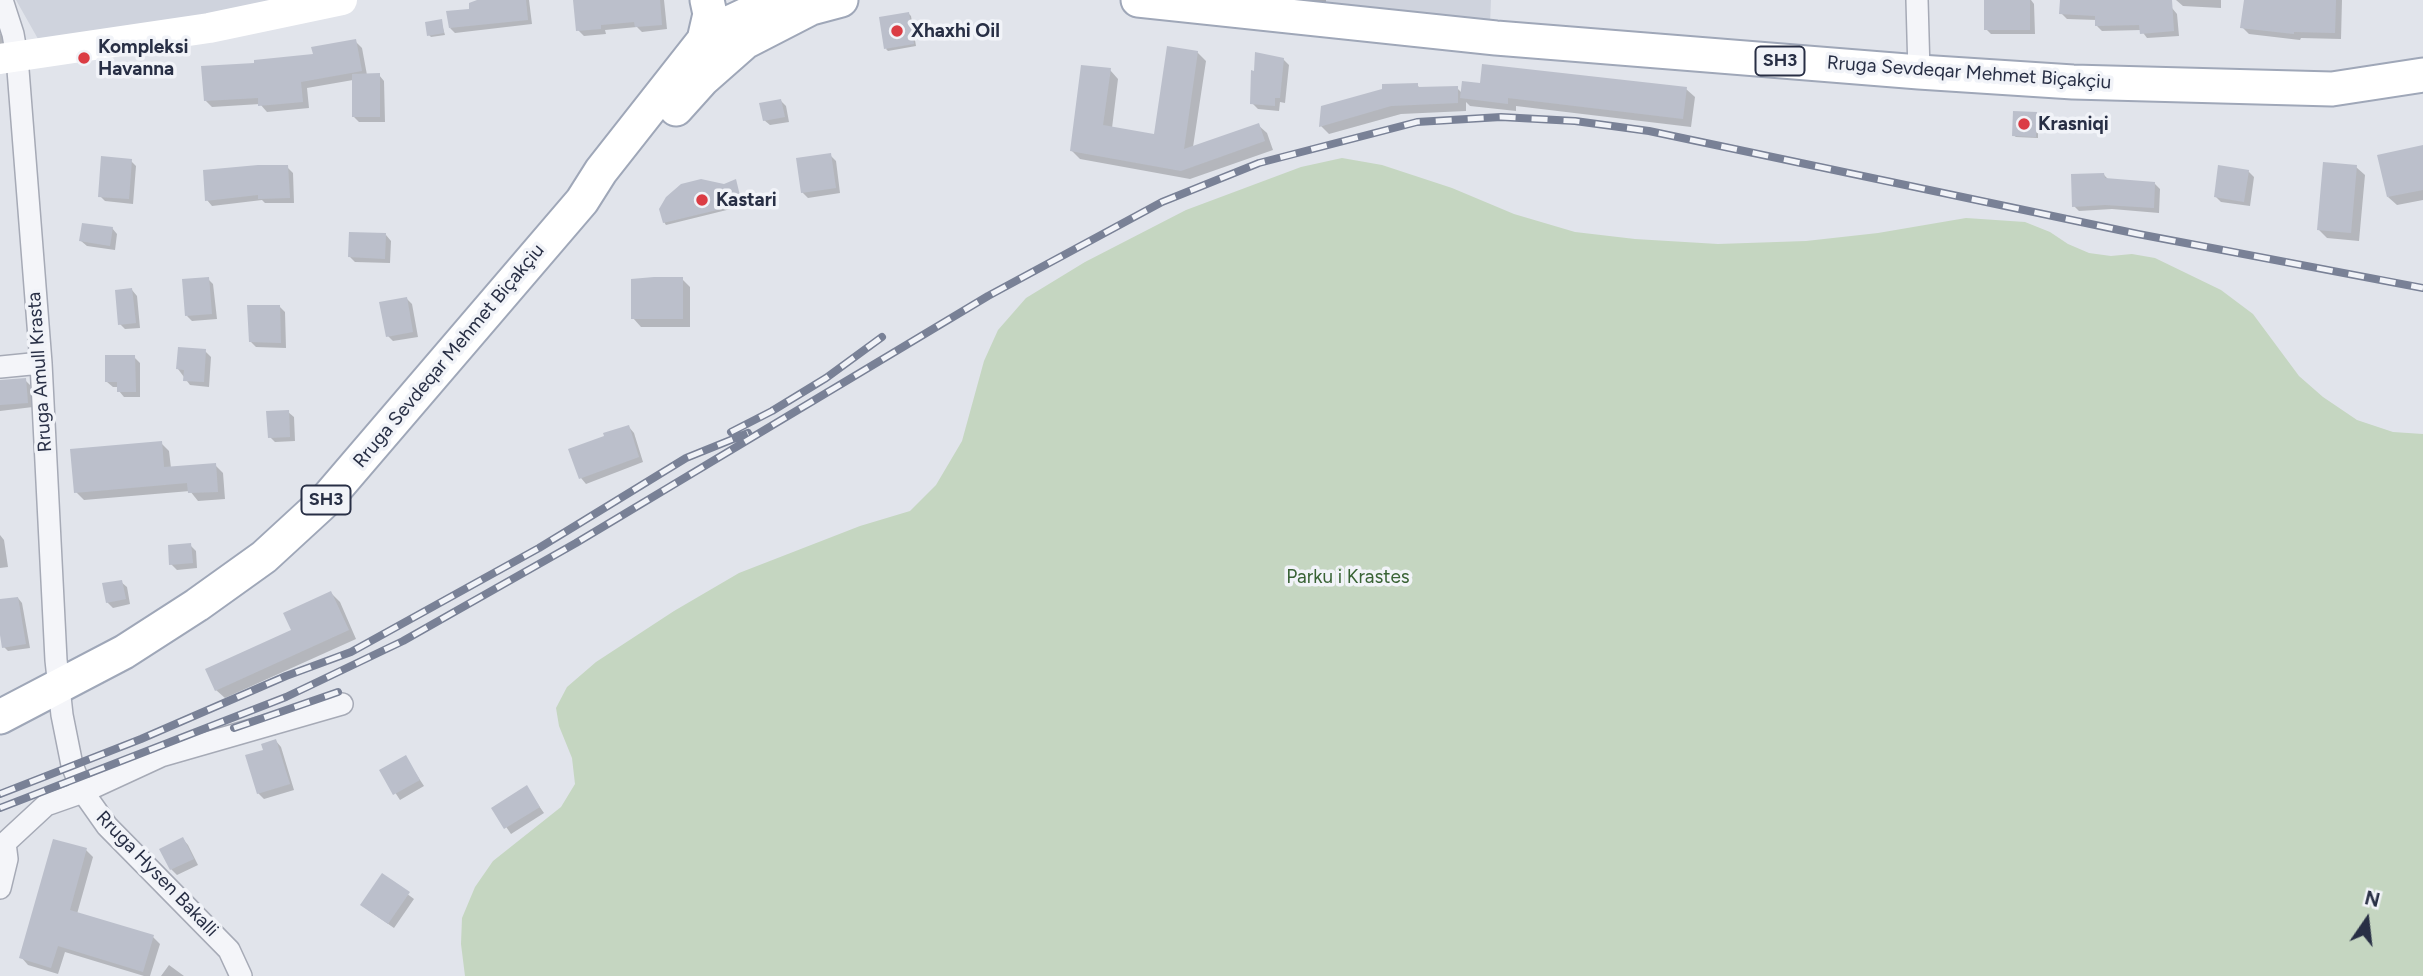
<!DOCTYPE html>
<meta charset="utf-8">
<style>
body{margin:0}
#map{position:relative;width:2423px;height:976px;overflow:hidden;background:#e1e4eb;font-family:Figtree,sans-serif}
canvas{display:block}
.north{position:absolute;left:2332px;top:885px;width:70px;height:70px;-webkit-text-stroke:5px #f1f3f8;paint-order:stroke;rotate:14deg;font-size:19px;font-weight:700;line-height:28px;text-align:center;color:#282f45}
.north::after{content:'';display:block;margin:auto;width:24px;height:32px;background:#282f45;clip-path:polygon(50% 0,100% 100%,50% 72%,0 100%)}
</style>
<div id="map">
<canvas width="2423" height="976"></canvas>
<div class="north">N</div>
</div>
<script>
const ctx = document.querySelector('canvas').getContext('2d');
ctx.lineJoin = 'round';
function fillPath(path, color) {
  ctx.fillStyle = color;
  ctx.fill(path, 'evenodd');
}
function toPath(rows) {
  const path = new Path2D();
  for (const r of rows) {
    path.moveTo(r[0], r[1]);
    for (let i = 2; i < r.length; i += 2) path.lineTo(r[i], r[i + 1]);
  }
  return path;
}
function strokePath(path, color, width, dash) {
  ctx.strokeStyle = color;
  ctx.lineWidth = width;
  ctx.lineCap = dash ? 'butt' : 'round';
  ctx.setLineDash(dash || []);
  ctx.stroke(path);
}
function drawText(font, color, halo, rows, align = 'center') {
  ctx.font = font + ' Figtree,sans-serif';
  ctx.lineWidth = 7;
  ctx.setLineDash([]);
  ctx.textBaseline = 'middle';
  ctx.strokeStyle = halo;
  ctx.fillStyle = color;
  for (const [text, x, y, turn = 0] of rows) {
    ctx.save();
    ctx.translate(x, y);
    ctx.rotate((+turn || 0) * Math.PI / 180);
    ctx.textAlign = isNaN(turn) ? turn : align;
    if (halo) ctx.strokeText(text, 0, 0);
    ctx.fillText(text, 0, 0);
    ctx.restore();
  }
}
fillPath(toPath([
 [16,0,299,0,42,46],
 [1255,0,1491,0,1490,25]
]), '#cfd3dd');
fillPath(toPath([
 [1342,158,1382,165,1452,188,1514,214,1575,232,1635,239,1718,244,1806,241,1878,233,1966,218,2025,222,2050,232,2068,244,2089,253,2111,256,2132,254,2155,258,2221,290,2253,314,2299,376,2323,397,2357,420,2393,432,2423,434,2423,976,465,976,461,944,462,918,475,887,493,861,561,807,575,784,572,758,559,726,556,708,567,687,596,662,674,611,739,573,860,526,910,511,936,485,962,441,984,361,998,330,1026,298,1085,262,1186,210,1301,167]
]), '#c5d6c1');
fillPath(toPath([
 [484,0,529,0,532,24,455,33,450,28],
 [575,0,664,0,667,29,642,32,637,27,605,30,606,34,584,36,578,30],
 [1306,0,1326,0,1326,5,1309,3],
 [1986,0,2031,0,2034,4,2035,34,1991,34,1986,29],
 [2062,0,2141,0,2172,8,2177,14,2179,36,2147,38,2141,30,2102,31,2097,26,2097,20,2067,19,2061,13],
 [2176,0,2221,0,2221,8,2183,6],
 [2245,0,2342,0,2341,39,2301,38,2300,40,2249,34,2242,27],
 [909,14,911,16,916,46,888,51,886,49],
 [441,21,445,35,431,37,429,35],
 [0,33,2,35,5,46,0,47],
 [355,41,362,48,367,75,379,75,384,81,385,122,359,122,354,117,353,80,307,88,309,108,267,112,260,104,212,107,205,100,256,64,315,56],
 [1197,52,1206,61,1193,147,1258,125,1267,133,1273,150,1190,179,1080,159,1072,151,1110,70,1118,79,1112,128,1156,136],
 [1283,59,1289,65,1285,103,1280,102,1279,111,1258,109,1252,103],
 [1417,85,1421,89,1457,88,1462,93,1686,89,1695,97,1691,127,1516,106,1516,111,1470,106,1466,102,1466,111,1401,114,1329,134,1321,126],
 [781,101,786,106,789,122,770,125,764,120],
 [2036,114,2038,116,2038,138,2016,137,2013,135],
 [2423,147,2423,200,2397,205,2388,197],
 [830,155,836,161,840,193,808,198,802,192],
 [131,161,136,166,133,204,105,201,100,196],
 [287,167,293,173,294,203,265,203,262,200,212,206,207,200],
 [2356,167,2365,175,2359,241,2327,238,2319,230],
 [2248,171,2254,177,2250,206,2221,202,2216,197],
 [2104,175,2109,180,2155,184,2160,189,2159,213,2112,209,2079,211,2074,206],
 [735,181,743,206,666,225,664,222],
 [112,228,117,234,115,250,87,246,81,241],
 [386,235,391,241,390,263,355,262,350,257],
 [208,279,213,284,217,319,192,321,187,316],
 [682,279,690,287,690,327,641,327,633,318],
 [132,290,137,296,140,328,125,329,120,324],
 [407,299,412,304,418,337,393,341,388,336],
 [279,306,285,312,286,348,256,347,251,342],
 [205,351,211,357,209,387,190,385,178,369],
 [134,357,140,363,140,397,124,397,119,391,119,387,113,387,107,382],
 [25,380,30,385,33,407,0,411,0,382],
 [288,412,294,417,295,441,275,442,270,437],
 [629,427,634,433,643,462,586,484,581,478,606,437],
 [161,443,169,451,171,468,215,465,223,473,225,499,198,501,190,491,84,500,76,492],
 [0,535,4,540,8,567,0,568],
 [190,545,196,551,197,568,177,570,171,564],
 [121,582,127,587,130,604,113,608,107,602],
 [331,593,340,602,356,639,225,698,216,690,293,631],
 [18,598,22,603,30,648,8,651,4,647,0,622,0,600],
 [276,741,281,747,294,790,264,799,258,793,265,751],
 [405,757,424,786,400,800,381,771],
 [526,787,544,813,511,834,493,808],
 [183,839,188,845,198,865,177,875,171,869],
 [86,850,93,857,77,914,153,937,160,944,150,976,144,976,65,952,58,974,28,965,21,957],
 [383,876,414,899,394,928,368,910],
 [169,965,184,976,161,976]
]), '#0003');
fillPath(toPath([
 [477,0,526,0,528,20,449,28,446,11,469,9,469,3],
 [573,0,660,0,662,25,635,27,634,22,601,25,601,29,576,31],
 [1984,0,2030,0,2030,30,1984,30],
 [2060,0,2172,0,2174,31,2140,34,2139,25,2095,26,2095,16,2059,14],
 [2244,0,2336,0,2335,33,2294,32,2294,34,2240,28],
 [909,12,914,44,884,49,879,17],
 [442,19,444,33,427,36,425,22],
 [356,39,362,71,301,82,303,102,258,106,258,98,204,101,201,66,254,63,254,60,313,54,311,47],
 [1167,46,1198,51,1184,149,1259,123,1265,141,1181,171,1070,151,1081,65,1111,68,1103,125,1154,134],
 [1255,52,1284,58,1280,98,1275,98,1275,106,1250,104,1251,70,1254,71],
 [1482,64,1687,87,1683,119,1508,98,1508,104,1460,98,1462,81,1480,83],
 [380,73,380,117,352,117,352,74],
 [1418,83,1418,87,1458,86,1458,103,1391,106,1319,127,1321,106,1382,89,1382,84],
 [781,99,785,117,763,121,759,103],
 [2013,111,2037,112,2036,137,2012,136],
 [2423,145,2423,190,2387,197,2377,155],
 [831,153,836,188,801,193,796,158],
 [101,156,132,159,129,199,98,197],
 [2323,162,2357,165,2351,233,2317,230],
 [258,165,288,165,290,198,258,199,258,195,205,201,203,170],
 [2218,165,2249,170,2244,202,2214,197],
 [2104,173,2105,178,2155,182,2154,208,2105,205,2072,207,2071,174],
 [701,179,724,184,736,179,742,204,663,223,659,209,666,197,681,184],
 [82,223,113,227,110,246,79,241],
 [349,232,386,233,385,259,348,257],
 [209,277,212,314,185,316,182,279],
 [654,277,683,277,683,319,631,319,631,279],
 [132,288,136,323,118,325,115,290],
 [407,297,413,332,386,337,379,302],
 [247,305,280,305,281,343,249,342],
 [178,347,206,349,204,382,183,381,184,370,176,369],
 [105,355,135,355,136,392,117,392,117,382,105,382],
 [26,378,28,403,0,405,0,380],
 [289,410,290,437,268,438,266,411],
 [629,425,639,457,579,479,568,449,604,436,603,433],
 [162,441,164,467,216,463,218,492,188,493,187,483,74,493,70,449],
 [191,543,193,563,169,565,168,545],
 [122,580,126,599,106,603,102,583],
 [331,591,349,630,215,691,205,669,291,630,283,613],
 [18,597,26,644,2,648,0,635,0,599],
 [276,739,290,784,257,794,245,755,263,750,261,744],
 [406,755,420,780,393,795,379,770],
 [527,785,540,807,504,829,491,808],
 [183,837,194,859,170,870,159,849],
 [53,839,87,848,70,910,154,935,143,972,58,946,51,968,19,958],
 [382,873,410,892,388,924,360,905]
]), '#bbbfcb');
const street = toPath([
 [2,0,13,34,17,57,41,363,56,660,62,715,72,765,83,792,107,826,229,950,241,976],
 [1917,0,1919,72],
 [0,367,41,363],
 [0,845,5,843,46,805,83,792,161,756,342,704],
 [0,888,7,859,5,843]
]);
const primary = toPath([
 [1138,0,1496,38,1919,72,2073,82,2332,89,2423,75],
 [697,52,733,21,777,0],
 [676,109,703,79,745,42,811,8,841,0],
 [0,717,124,652,197,605,264,557,326,500,582,201,601,171,704,40,710,14,707,0]
]);
strokePath(street, '#a6aab6', 24);
strokePath(primary, '#9fa7b8', 37);
strokePath(street, '#f4f5f9', 21);
strokePath(toPath([
 [0,59,209,28,342,0]
]), '#fff', 30);
strokePath(primary, '#fff', 33);
const rail = toPath([
 [731,432,772,411,826,378,882,337],
 [234,728,338,692],
 [0,794,141,739,286,676,351,652,539,548,686,458,748,433],
 [0,808,286,697,403,641,576,543,988,296,1162,202,1259,163,1417,122,1501,117,1575,121,1649,131,2138,234,2423,288]
]);
strokePath(rail, '#798196', 8);
strokePath(rail, '#f1f3f8', 5, [16]);
for (const [x, y, r, color] of [
 [897,31,7,"#db3c44"],
 [84,58,7,"#db3c44"],
 [2024,124,7,"#db3c44"],
 [702,200,7,"#db3c44"]
]) {
  const dot = new Path2D();
  dot.arc(x, y, r, 0, 2 * Math.PI);
  ctx.fillStyle = color;
  ctx.fill(dot);
  strokePath(dot, '#f1f3f8', 2.5);
}
for (const [x, y, w] of [
 [1780,61,49],
 [326,500,49]
]) {
  const box = new Path2D();
  box.roundRect(x - w / 2, y - 14.5, w, 29, 5);
  ctx.fillStyle = '#f1f3f8';
  ctx.fill(box);
  strokePath(box, '#282f45', 2);
}
drawText('bold 18px', '#282f45', null, [
 ["SH3",1780,61],
 ["SH3",326,500]
]);
drawText('bold 19px', '#282f45', '#f1f3f8', [
 ["Xhaxhi Oil",911,31],
 ["Kompleksi",98,47],
 ["Havanna",98,69],
 ["Krasniqi",2038,124],
 ["Kastari",716,200]
], 'left');
drawText('19px', '#282f45', '#f1f3f8', [
 ["Rruga Sevdeqar Mehmet Biçakçiu",1969,73,4],
 ["Rruga Sevdeqar Mehmet Biçakçiu",449,356,-50],
 ["Rruga Amull Krasta",40,372,-94],
 ["Rruga Hysen Bakalli",157,874,46]
]);
drawText('19px', '#386234', '#f1f3f8', [
 ["Parku i Krastes",1348,577]
]);
</script>
